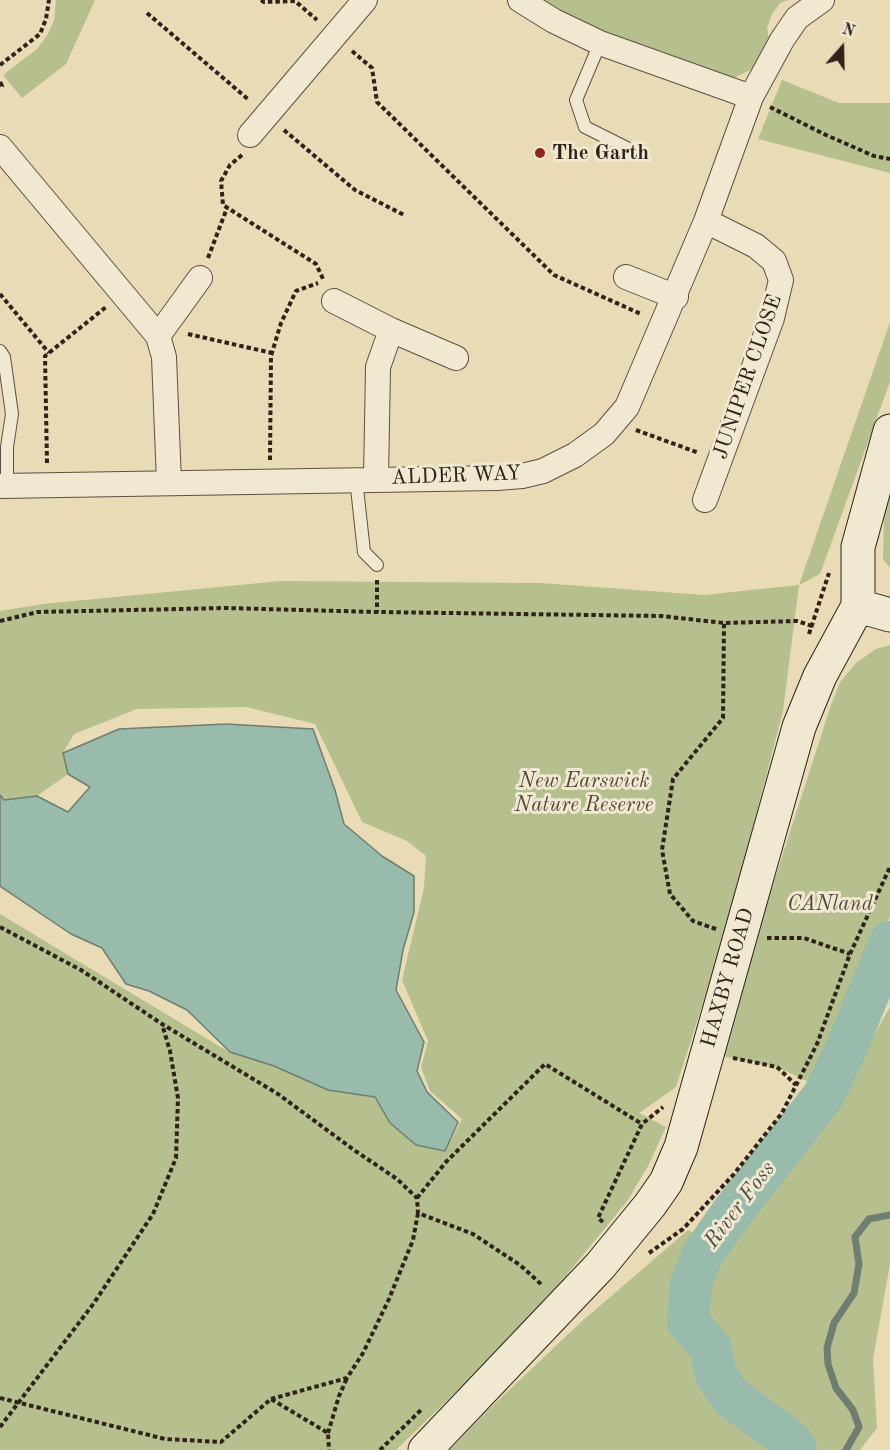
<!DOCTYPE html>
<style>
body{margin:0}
#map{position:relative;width:890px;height:1450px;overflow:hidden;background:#e8dbb6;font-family:"Old Standard TT",serif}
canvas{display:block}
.north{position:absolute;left:812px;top:18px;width:60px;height:60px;-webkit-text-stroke:4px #f0e8d0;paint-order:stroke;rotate:20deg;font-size:16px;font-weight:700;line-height:24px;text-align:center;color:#2f221a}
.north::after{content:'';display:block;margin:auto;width:21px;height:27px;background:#2f221a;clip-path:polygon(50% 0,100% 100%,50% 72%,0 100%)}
</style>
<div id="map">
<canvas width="890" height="1450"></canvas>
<div class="north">N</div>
</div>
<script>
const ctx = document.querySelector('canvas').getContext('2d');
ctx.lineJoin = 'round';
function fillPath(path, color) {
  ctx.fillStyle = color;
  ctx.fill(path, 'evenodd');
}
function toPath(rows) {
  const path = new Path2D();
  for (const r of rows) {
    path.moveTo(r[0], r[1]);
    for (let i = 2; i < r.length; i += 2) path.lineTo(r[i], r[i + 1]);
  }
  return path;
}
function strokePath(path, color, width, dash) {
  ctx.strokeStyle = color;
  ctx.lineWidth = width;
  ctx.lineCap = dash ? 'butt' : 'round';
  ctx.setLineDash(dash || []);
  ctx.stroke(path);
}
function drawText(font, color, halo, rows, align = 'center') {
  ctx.font = font + ' "Old Standard TT",serif';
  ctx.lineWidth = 6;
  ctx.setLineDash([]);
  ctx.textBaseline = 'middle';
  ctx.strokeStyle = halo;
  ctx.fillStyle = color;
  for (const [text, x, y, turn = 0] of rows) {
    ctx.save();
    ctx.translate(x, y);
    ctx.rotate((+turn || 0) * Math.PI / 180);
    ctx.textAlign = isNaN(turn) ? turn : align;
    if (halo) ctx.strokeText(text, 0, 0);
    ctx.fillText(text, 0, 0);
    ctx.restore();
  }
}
fillPath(toPath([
 [56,0,95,0,66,64,22,98,3,75,37,49,48,34,54,20],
 [535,0,788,0,780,3,772,14,767,28,769,38,759,61,750,70,732,79,637,48],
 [782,80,839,103,890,103,890,173,758,139],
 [890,322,890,381,888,387,820,574,799,585,783,711,726,931,676,1087,639,1113,666,1127,648,1166,628,1200,561,1282,498,1351,396,1450,0,1450,0,914,229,1052,274,1065,328,1090,376,1097,390,1123,415,1145,445,1151,462,1119,430,1091,421,1067,428,1041,402,980,424,888,426,856,407,841,362,822,315,724,246,707,137,709,74,734,63,753,68,774,37,796,4,800,0,795,0,611,43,604,281,581,541,583,704,595,799,585],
 [890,497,890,568,883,559,884,511],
 [890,645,890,916,821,1088,777,1067,721,1056,756,937,831,705,840,682,856,663,876,649],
 [890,1007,890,1264,873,1359,877,1428,860,1450,792,1450,717,1339,695,1321,697,1290,708,1262,768,1184,805,1142,838,1098],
 [688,1230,699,1237,684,1271,678,1313,722,1398,754,1434,778,1447,780,1450,450,1450,487,1411,581,1322]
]), '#b5c08e');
const water = toPath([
 [226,724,313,729,335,790,344,824,382,856,414,876,414,912,403,950,396,990,424,1042,417,1071,427,1092,458,1122,445,1151,416,1145,390,1123,375,1097,328,1090,274,1066,230,1052,187,1010,149,991,126,984,102,948,71,934,0,886,0,795,4,800,37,796,68,812,90,787,68,774,63,753,119,729,226,724]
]);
fillPath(water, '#98bbab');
strokePath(water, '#6e7e71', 1.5);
strokePath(toPath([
 [846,1450,859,1427,853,1410,836,1388,828,1364,827,1348,834,1323,854,1293,859,1264,855,1237,869,1219,890,1215]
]), '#6e7e71', 7);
strokePath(toPath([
 [796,1450,792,1442,731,1397,716,1375,711,1348,688,1322,691,1283,703,1254,731,1214,824,1095,845,1051,890,942]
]), '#98bbab', 42);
const lane = toPath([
 [600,43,576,100,585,127,633,151],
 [0,351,4,357,12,414,7,447,7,485],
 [356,479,364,552,377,565]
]);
const street = toPath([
 [520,0,554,21,600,43,751,97,782,40,797,18,822,0],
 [250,135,365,0],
 [0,147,158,336,164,357,169,482],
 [626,277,676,297],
 [334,301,391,330],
 [158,336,200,278],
 [376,479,378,367,391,330,456,358],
 [0,486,497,478,522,476,543,471,575,455,604,434,627,407,706,221,751,97],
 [705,500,772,318,781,280,774,261,756,246,706,221]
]);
const secondary = toPath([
 [858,606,890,615],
 [425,1450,600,1266,650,1205,666,1182,681,1147,799,727,820,676,858,606,858,547,890,431]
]);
strokePath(lane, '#5d5041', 14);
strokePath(street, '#5d5041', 26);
strokePath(secondary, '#2f221a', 35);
strokePath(toPath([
 [261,0,264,2,295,1,317,20],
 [147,13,249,100],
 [352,51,372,68,377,102,554,275,641,314],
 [0,65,40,34,46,19,49,0],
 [0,82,2,86,0,88],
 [770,107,826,135,874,156,890,159],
 [284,130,355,190,404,215],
 [242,155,230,165,221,181,223,205,316,264,324,281],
 [208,258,227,208],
 [0,294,49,353],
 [188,334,272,353],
 [636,430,699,453],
 [270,460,271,356,281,323,296,291,318,283],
 [47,463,45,356,106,307],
 [377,580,377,612],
 [0,621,38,612,226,608,377,612,661,616,724,623,797,621,815,627],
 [809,634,829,573],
 [0,927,81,970,162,1024,278,1094,354,1150,397,1179,417,1198,418,1213,473,1234,520,1265,543,1286],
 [716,929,693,921,670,894,662,850,673,779,723,718,724,623],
 [767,938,804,938,850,954],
 [733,1058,777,1067,796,1085],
 [417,1198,446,1162,545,1064,642,1124],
 [603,1222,598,1218,642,1124,663,1107],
 [649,1253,683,1229,734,1174,782,1113,817,1044,850,954,890,867],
 [0,1398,165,1439,221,1442,271,1399,328,1433,329,1450],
 [271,1399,347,1378,363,1353,389,1299,413,1240,418,1213],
 [0,1427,94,1303,153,1214,176,1158,178,1098,170,1051,162,1024],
 [328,1433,339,1396,347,1378],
 [380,1450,422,1409]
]), '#2f221a', 4, [4.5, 3]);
strokePath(lane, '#f0e8d0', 12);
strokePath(street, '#f0e8d0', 24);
strokePath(secondary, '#f0e8d0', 33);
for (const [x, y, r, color] of [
 [540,153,6,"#8f2418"]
]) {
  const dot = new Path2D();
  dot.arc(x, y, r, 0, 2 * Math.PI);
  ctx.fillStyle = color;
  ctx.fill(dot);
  strokePath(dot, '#f0e8d0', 2);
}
drawText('bold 21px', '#2f221a', '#f0e8d0', [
 ["The Garth",552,153]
], 'left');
drawText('21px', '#2f221a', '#f0e8d0', [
 ["JUNIPER CLOSE",748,377,-71],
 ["ALDER WAY",456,476,-2],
 ["HAXBY ROAD",728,978,-74]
]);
drawText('italic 21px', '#504a37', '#f0e8d0', [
 ["New Earswick",584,781],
 ["Nature Reserve",584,805],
 ["CANland",830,904]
]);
drawText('italic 22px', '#4e5046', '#f0e8d0', [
 ["River Foss",740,1205,-53]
]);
</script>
